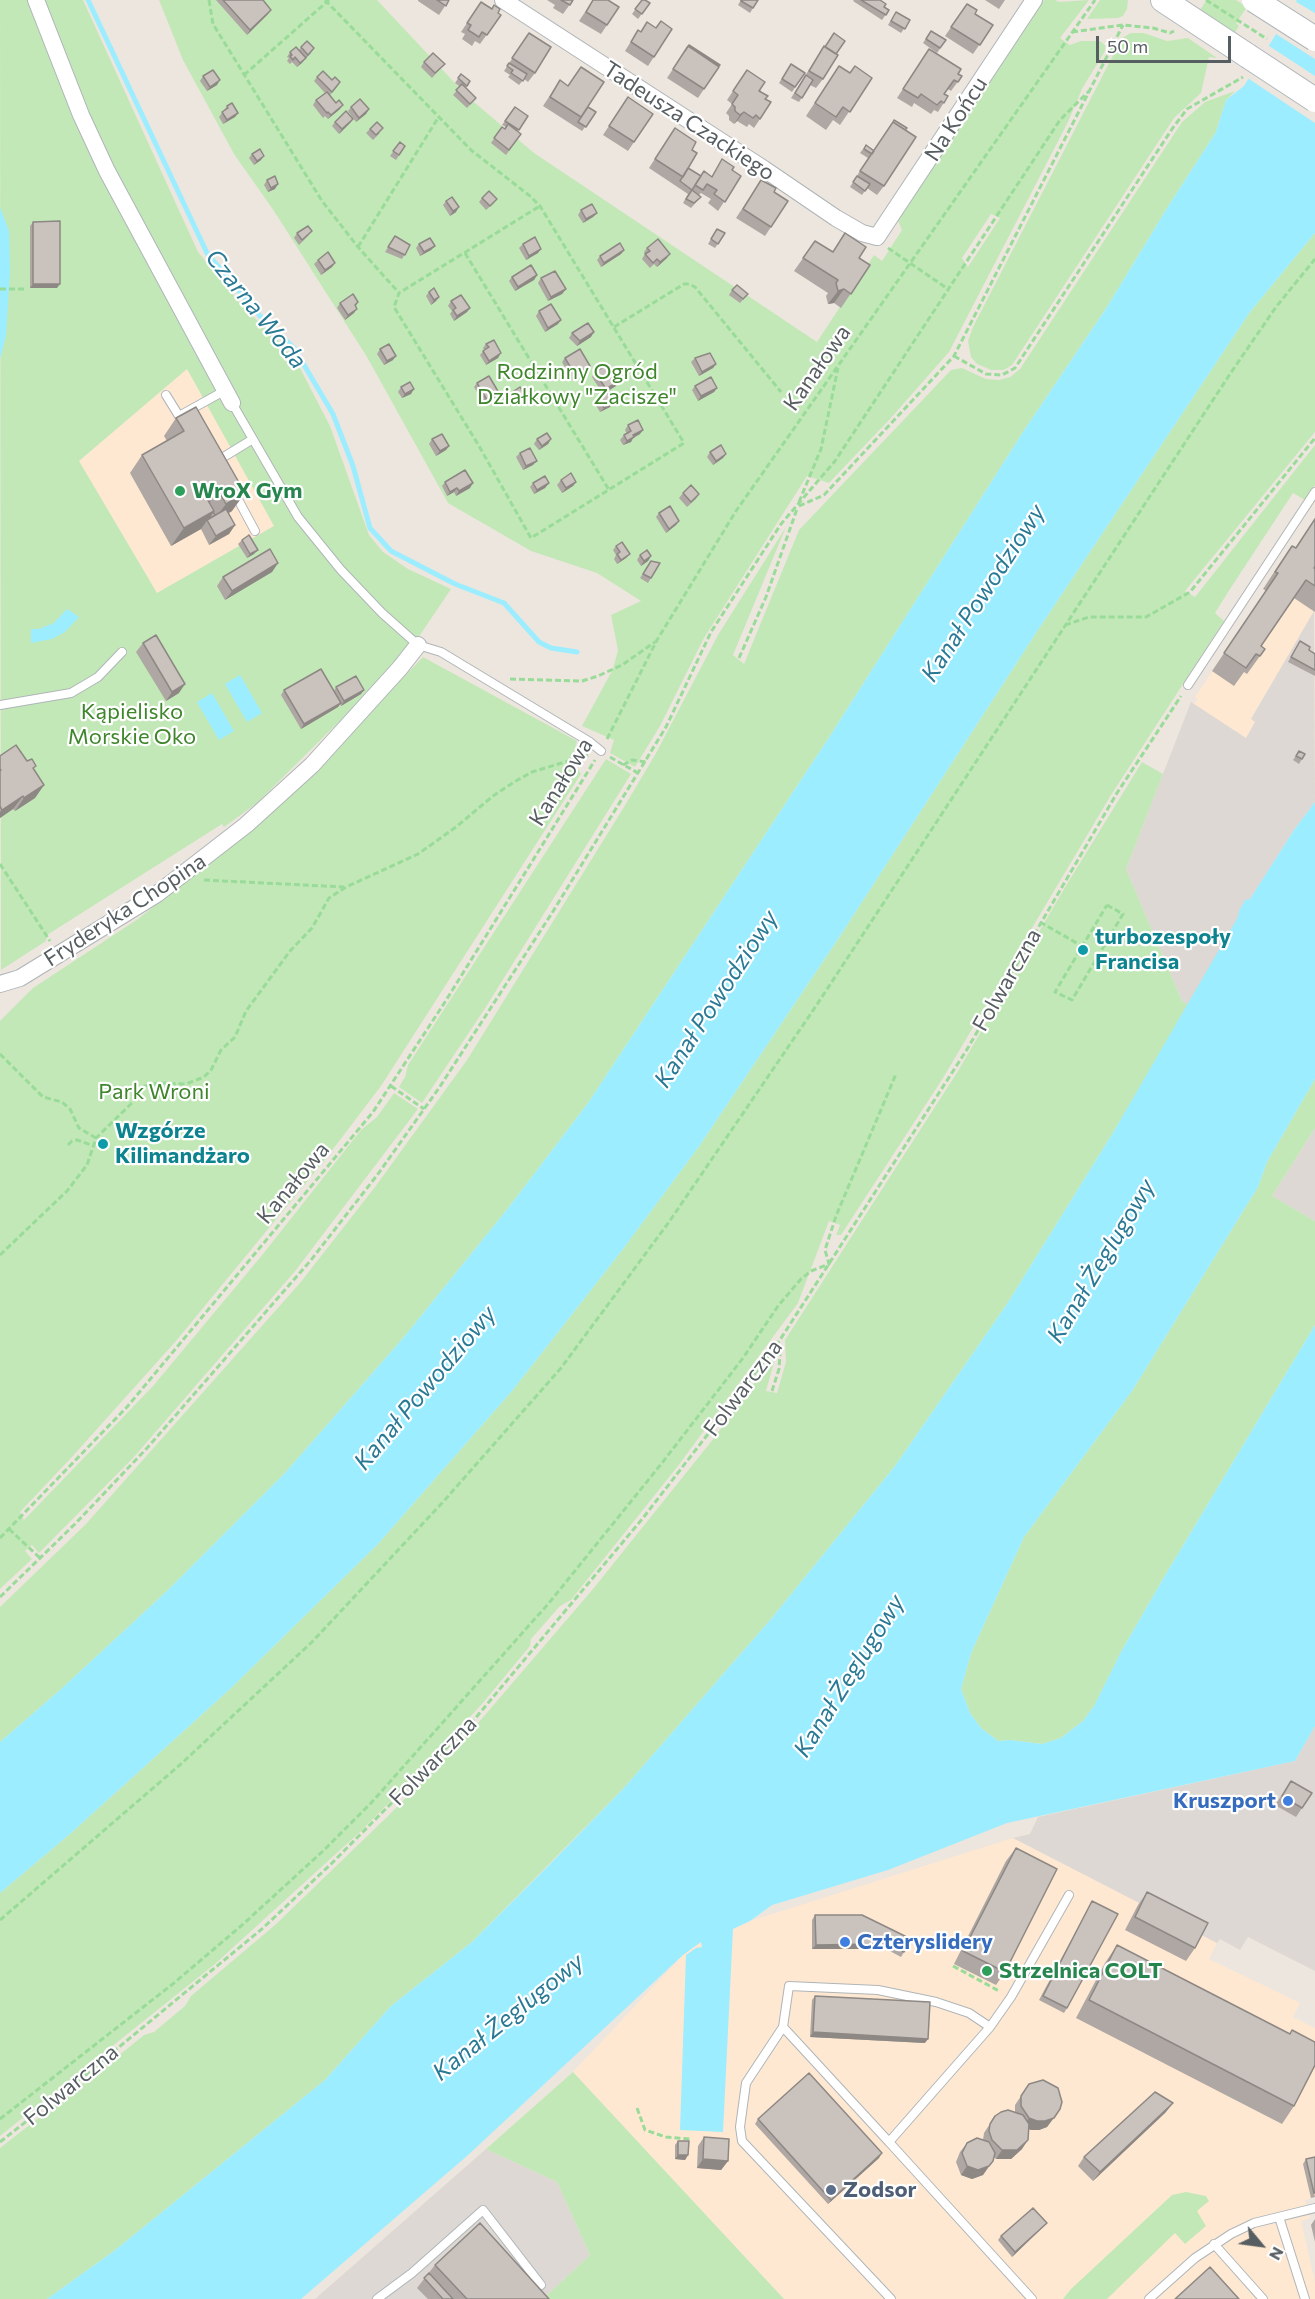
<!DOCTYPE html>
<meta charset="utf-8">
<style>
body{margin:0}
#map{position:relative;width:1315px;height:2299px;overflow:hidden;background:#ede6de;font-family:Commissioner,sans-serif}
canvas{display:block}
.north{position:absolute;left:1231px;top:2215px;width:60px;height:60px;-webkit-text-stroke:4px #fff;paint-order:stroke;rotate:119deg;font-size:16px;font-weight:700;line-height:24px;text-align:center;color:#575e61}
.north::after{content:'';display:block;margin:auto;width:21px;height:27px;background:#575e61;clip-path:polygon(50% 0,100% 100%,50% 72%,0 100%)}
.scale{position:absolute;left:1096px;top:36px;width:135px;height:27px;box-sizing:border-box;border:3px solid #575e61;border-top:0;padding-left:8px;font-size:18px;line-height:21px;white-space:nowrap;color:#575e61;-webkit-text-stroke:4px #fff;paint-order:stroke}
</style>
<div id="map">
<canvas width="1315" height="2299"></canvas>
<div class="north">N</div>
<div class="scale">50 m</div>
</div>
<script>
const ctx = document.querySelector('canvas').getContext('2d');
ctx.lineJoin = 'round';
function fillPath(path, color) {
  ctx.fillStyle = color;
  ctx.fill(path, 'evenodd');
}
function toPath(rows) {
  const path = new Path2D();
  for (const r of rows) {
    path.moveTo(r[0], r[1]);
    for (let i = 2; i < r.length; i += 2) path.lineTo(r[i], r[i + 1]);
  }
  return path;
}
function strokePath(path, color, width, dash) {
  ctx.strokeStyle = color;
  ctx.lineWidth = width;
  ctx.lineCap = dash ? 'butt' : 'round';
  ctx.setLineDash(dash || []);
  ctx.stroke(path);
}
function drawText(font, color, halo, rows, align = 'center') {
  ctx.font = font + ' Commissioner,sans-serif';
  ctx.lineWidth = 4.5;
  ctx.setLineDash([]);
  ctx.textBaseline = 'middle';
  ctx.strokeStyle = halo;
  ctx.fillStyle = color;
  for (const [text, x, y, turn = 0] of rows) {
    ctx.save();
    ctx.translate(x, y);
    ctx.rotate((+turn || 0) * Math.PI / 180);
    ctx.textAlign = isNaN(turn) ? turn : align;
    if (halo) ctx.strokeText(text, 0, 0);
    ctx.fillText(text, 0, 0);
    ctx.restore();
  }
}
fillPath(toPath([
 [188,368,274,526,157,593,79,461],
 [1315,518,1315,612,1251,718,1255,722,1246,738,1194,704,1198,699,1195,697,1266,592,1263,589,1280,563,1283,565],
 [1013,1838,1217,1943,1209,1959,1300,2003,1293,2017,1315,2028,1315,2197,1305,2200,1310,2218,1301,2221,1315,2282,1315,2299,784,2299,573,2072,683,1955,701,1942,750,1921]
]), '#ffe8d1');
fillPath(toPath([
 [1314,611,1315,802,1294,830,1250,899,1239,911,1239,917,1188,1005,1182,1001,1126,869,1191,702,1246,738,1255,722,1251,719],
 [1315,1128,1315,1221,1272,1196],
 [1315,1726,1315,1971,1248,1937,1240,1950,1220,1939,1217,1943,1013,1838,1030,1834,1038,1817,1295,1761],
 [486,2149,557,2182,590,2255,543,2299,315,2299]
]), '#ddd8d3');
fillPath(toPath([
 [0,0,83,0,198,252,245,309,276,338,300,368,330,426,369,535,383,552,408,569,451,589,420,635,387,674,257,803,224,827,222,824,47,935,46,941,1,970],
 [187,369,274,526,157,593,79,461],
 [159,0,377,0,468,97,534,153,817,342,874,255,882,261,902,230,898,221,1044,0,1055,0,1059,2,1089,0,1060,38,1070,45,1081,41,1100,41,1105,45,1105,51,1083,87,1067,124,949,352,890,419,829,483,807,476,704,638,660,726,635,767,610,753,614,740,582,726,613,669,618,650,611,615,641,601,597,573,531,551,448,503,367,357,274,211,234,154,183,60],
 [991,214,1000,218,968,267,962,258],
 [1100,0,1128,0,1127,9,1123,16,1118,18,1087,19],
 [1207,0,1236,0,1247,7,1236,23,1239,26,1234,34,1199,11],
 [1131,33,1144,33,1167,41,1188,38,1217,58,1209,57,1201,93,1174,118,1012,365,1004,370,991,370,977,364,971,357,968,341,973,327,1122,38],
 [1235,91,1226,100,1216,132,1169,205,1107,307,1023,432,828,739,588,1103,509,1207,404,1337,284,1474,167,1591,60,1690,0,1742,0,1607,86,1524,300,1283,375,1187,467,1060,624,807,655,755,718,635,786,527,733,655,744,664,799,530,951,370,962,368,986,379,999,380,1010,377,1020,369,1182,122,1205,102],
 [1315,233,1315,432,1185,591,1195,597,1315,445,1315,485,1305,500,1293,493,1230,589,1215,613,1224,621,1111,795,943,1078,841,1235,836,1235,840,1225,829,1221,798,1303,678,1466,571,1600,560,1606,531,1639,530,1646,482,1704,423,1768,361,1831,215,1964,0,2136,0,1893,71,1833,229,1690,377,1545,512,1391,620,1253,700,1145,840,936,1036,633,1250,312],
 [423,657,577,741,572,759,581,774,381,1086,324,1161,176,1341,71,1458,20,1512,24,1520,153,1386,263,1254,361,1130,377,1117,394,1093,418,1109,296,1270,134,1457,39,1553,32,1545,28,1548,25,1551,32,1559,0,1589,0,1021,33,988,138,919,204,867,316,768],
 [606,759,631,774,484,1010,422,1103,399,1087,405,1077,408,1065],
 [1142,762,1163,774,1126,869,1182,1001,1188,1005,1114,1131,1007,1304,895,1466,771,1619,623,1789,472,1942,391,2006,325,2080,114,2251,47,2299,0,2299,0,2148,123,2052,144,2035,154,2032,185,2006,191,1996,275,1925,387,1817,473,1729,593,1589,714,1438,771,1360,774,1362,766,1391,777,1393,786,1362,785,1340,958,1071,1064,889],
 [1315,1079,1315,1128,1272,1196,1315,1221,1315,1325,1163,1579,1122,1650,1094,1706,1083,1721,1061,1738,1042,1744,1010,1740,998,1741,981,1728,970,1713,961,1689,971,1653,1024,1537,1132,1391,1258,1187,1267,1162],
 [573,2072,784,2299,543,2299,590,2255,557,2182,486,2149],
 [1186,2192,1206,2196,1209,2201,1197,2211,1206,2226,1185,2244,1175,2233,1107,2299,1063,2299,1071,2289,1172,2195]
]), '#c3e8b7');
fillPath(toPath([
 [1297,0,1315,0,1315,233,1250,312,1036,633,840,936,700,1145,620,1253,512,1391,377,1545,229,1690,71,1833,0,1893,0,1742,60,1690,167,1591,284,1474,404,1337,509,1207,588,1103,828,739,1023,432,1107,307,1169,205,1216,132,1226,100,1244,86],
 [0,207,9,231,10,272,6,336,0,359],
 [67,609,79,617,65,632,52,639,31,643,31,629,39,629,54,623],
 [240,675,262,713,247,722,225,684],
 [212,693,234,731,219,740,197,702],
 [1315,802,1315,1079,1267,1162,1258,1187,1132,1391,1024,1537,971,1653,961,1689,970,1713,981,1728,998,1741,1010,1740,1042,1744,1061,1738,1083,1721,1094,1706,1122,1650,1163,1579,1315,1325,1315,1726,1295,1761,1007,1823,888,1870,772,1905,750,1921,733,1929,723,2132,680,2130,686,1955,696,1948,702,1947,701,1942,683,1955,467,2156,301,2299,47,2299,114,2251,325,2080,391,2006,472,1942,552,1862,623,1789,771,1619,895,1466,1007,1304,1114,1131,1238,917,1239,911,1245,900,1250,899,1294,830]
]), '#9cedff');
fillPath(toPath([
 [1293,0,1315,13,1315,59,1273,32],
 [1266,44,1315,76,1315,123,1246,77]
]), '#ede6de');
strokePath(toPath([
 [88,0,207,253,260,316,294,348,333,414,353,466,370,528,391,551,455,584,504,603,539,642,551,648,577,652]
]), '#9cedff', 5);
const lane = toPath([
 [166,395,179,416,224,391],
 [232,403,298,517,341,570,382,613,418,645,441,652,590,742,601,751],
 [217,461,253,439],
 [234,492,255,531],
 [1188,685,1315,492],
 [0,705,71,693,98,677,122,652],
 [783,2027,889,2142],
 [1279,2217,1305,2299],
 [1214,2244,1263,2299],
 [377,2299,412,2273,483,2210,541,2285],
 [891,2299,742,2141,740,2127,746,2083,783,2027,789,1986,878,1990,936,2002,969,2013,990,2027],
 [1032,2299,889,2142,990,2027,1011,1997,1069,1895],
 [1149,2299,1195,2258,1231,2234,1254,2223,1315,2208]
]);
const street = toPath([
 [36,0,81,115,107,171,232,403],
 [503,0,764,169,836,218,862,233,877,237,1034,0],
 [0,984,20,978,157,894,246,825,312,765,400,668,418,645]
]);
const secondary = toPath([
 [1163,0,1248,56]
]);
strokePath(lane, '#afb5b8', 10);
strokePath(street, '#afb5b8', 18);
strokePath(secondary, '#b0b7bb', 26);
strokePath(toPath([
 [209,0,213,24,322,201,358,247,399,293],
 [325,0,471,150,530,196,540,206,684,443,531,538,479,446,394,307,399,293,540,206],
 [1206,0,1267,39],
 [1072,32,1123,25,1153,28,1170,33,1174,31],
 [244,75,329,0],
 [358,247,438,118],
 [888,248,948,289],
 [465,253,609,490],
 [0,289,26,289],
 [614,327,684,284,689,284,695,287,781,392],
 [954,356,986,374,1002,375,1015,368,1172,129,1187,109,1243,77],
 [799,502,821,449,838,368],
 [799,506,824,495,954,356,1123,25],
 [1065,625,1089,617,1146,617,1190,592,1315,438],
 [739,658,766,597,797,509],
 [510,679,582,681,598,676,622,665,655,642],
 [607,739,657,640,736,511,1095,0],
 [610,757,638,773],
 [623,765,632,760,646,762],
 [0,864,50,941],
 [204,880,344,887],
 [1107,905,1123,914,1072,1000,1055,992,1107,905],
 [1040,922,1082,946],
 [0,1054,43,1097,62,1102,70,1109,79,1128,96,1138],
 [391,1086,424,1109],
 [68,1145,72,1141,77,1140,94,1146],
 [0,1255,67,1191,87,1165,96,1138,137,1098,141,1087,158,1083,186,1084,204,1077,211,1070,221,1050,235,1037,246,1011,290,951,312,928,329,898,346,887,418,854,456,827,493,796,514,782,532,772,588,755],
 [772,1391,779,1369,780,1355,776,1346],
 [9,1529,40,1558],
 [0,1538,127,1407,373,1112,445,1002,595,760],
 [0,1597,75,1524,148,1447,311,1260,378,1174,439,1088,552,913,666,727,711,632,781,524,835,461,1060,120,1089,91],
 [0,1920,181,1764,312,1642,443,1502,561,1368,669,1222,816,1006,1230,374,1276,307,1315,259],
 [953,1966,999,1991],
 [637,2108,645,2130,666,2137,691,2139],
 [0,2119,174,1983,241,1926,323,1851,371,1803,549,1603,662,1463,743,1358,778,1306,801,1279,811,1271,829,1264,825,1250,836,1216,896,1074],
 [0,2142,84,2076,263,1928,331,1864,473,1721,643,1518,776,1346,966,1051,1117,793,1181,696]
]), '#99db99', 3, [6, 3]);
strokePath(lane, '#fff', 8);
strokePath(street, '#fff', 16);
strokePath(secondary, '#fff', 24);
const secondaryBridge = toPath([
 [1254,0,1315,39],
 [1248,56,1315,100]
]);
strokePath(secondaryBridge, '#b0b7bb', 26, []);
strokePath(secondaryBridge, '#fff', 24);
fillPath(toPath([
 [216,0,263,0,268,14,247,35],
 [418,0,449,0,439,15,418,1],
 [547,0,573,0,563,14,553,8,555,5],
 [593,0,607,25,601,34,579,21],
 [642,0,650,3,638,19,632,14],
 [741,0,758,0,750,13,738,5],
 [854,0,880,0,884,7,889,10,882,20,853,1],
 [985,0,1005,0,999,9],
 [481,2,501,15,480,44,475,41,472,46,462,39,465,34,461,32],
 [967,4,975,14,993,25,973,54,945,36],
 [896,12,910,20,901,33,888,25],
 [647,22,656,28,672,29,648,66,625,51,638,30,640,32],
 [931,31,946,40,937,53,923,43],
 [529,33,535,73,528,82,524,79,519,85,508,77,510,75,504,71],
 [689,45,704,89,698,98,667,78],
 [824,46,836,54,823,79,816,88,810,85,799,102,791,98],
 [301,47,311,53,297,67,292,62,290,64,287,61,289,58,287,57,290,52,299,50],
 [923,58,962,76,951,91,948,89,944,94,948,96,938,112,934,110,931,114,914,103,912,107,897,98],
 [424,62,441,68,432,78,421,67],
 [791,64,805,73,792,92,779,83],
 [839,66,850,73,872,78,840,125,833,120,826,130,806,116],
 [747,70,766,99,760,119,754,128,749,124,747,127,737,121,734,124,729,120,729,116,726,113,732,104,727,100],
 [461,74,470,81,466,88,476,98,467,108,453,95,460,87,455,83],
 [203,76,217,85,207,91,200,81],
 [317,77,337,87,330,95,340,109,328,119,325,116,323,118,313,105,316,100,325,93,314,81],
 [560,80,588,107,596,112,582,131,543,106],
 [628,97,653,114,628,151,603,135],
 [227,106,238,113,235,117,223,124,219,117],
 [351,107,369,109,366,114,356,122,348,111],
 [515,107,528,116,517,132,521,134,506,155,491,143,502,127,505,129,506,127,502,125],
 [353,119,350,123,339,134,332,126,335,122],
 [370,129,380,133,373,140,366,133],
 [669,137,692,150,686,172,701,176,711,177,722,159,732,170,741,176,718,211,708,203,711,199,701,193,699,195,701,197,691,208,683,203,688,194,649,168],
 [400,142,405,146,396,160,390,156],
 [866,145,874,150,884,186,877,195,867,188,862,195,850,187,868,158,860,153],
 [252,154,261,160,254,165,249,158],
 [267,180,275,189,268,192,264,185],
 [761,180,774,192,771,227,765,236,736,218],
 [482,198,494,203,486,210,479,202],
 [446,201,456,212,450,216,443,205],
 [581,210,597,213,593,217,583,223,578,215],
 [33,222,57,288,30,288,30,226],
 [717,229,725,233,715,248,708,244],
 [297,233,309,235,299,245,294,238],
 [392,241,410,245,402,259,385,252],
 [815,241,832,252,859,258,870,265,841,308,834,303,828,304,826,296,828,293,794,271],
 [419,244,435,246,431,250,420,256,416,248],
 [523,244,538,253,526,260,519,248],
 [647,248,667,258,657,267,654,264,650,268,642,259,645,254,644,252],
 [624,250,621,254,601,267,597,260,600,256],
 [318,260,335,263,332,267,321,275,314,264],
 [537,275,534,280,515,291,509,281,512,277],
 [541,278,566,289,562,294,548,301,538,283],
 [732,290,748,294,740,303,729,295],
 [429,292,439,297,436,301,431,305,426,296],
 [451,301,470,308,467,312,454,321,450,314,452,311,448,306],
 [358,302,356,306,354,313,345,320,337,308,340,303],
 [539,311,558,324,545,332,536,316],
 [572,333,591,337,577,346,569,338],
 [486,344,498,358,486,365,480,355,484,350,483,348],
 [380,349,393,360,384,365,377,354],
 [565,358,587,370,572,380,562,362],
 [695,358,716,364,713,368,699,376,691,362],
 [595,372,616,386,603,394,592,377],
 [477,383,499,393,496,397,484,404,474,387],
 [695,386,717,388,714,392,698,401,692,390],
 [401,387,411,394,402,398,398,392],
 [511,393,521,398,512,404,508,398],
 [598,398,613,402,610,407,600,412,594,402],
 [176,418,232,511,229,513,235,525,229,534,209,545,201,529,171,546,130,473,142,455,167,441,164,436],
 [628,425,640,434,633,438,631,442,623,445,620,440,624,435,627,434,625,430],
 [432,439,449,446,446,450,436,456,429,444],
 [537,439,551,439,548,444,539,450,534,444],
 [710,452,726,454,723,458,713,465,707,457],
 [520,453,533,465,523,470,516,457],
 [561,480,576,482,573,486,562,493,557,485],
 [445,482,470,488,456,496,454,492,447,496,442,486],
 [533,483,549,483,545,488,534,494,530,487],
 [683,493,699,494,696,499,687,507,679,498],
 [659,513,679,521,676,525,666,533,656,517],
 [1315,518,1315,566,1314,568,1315,569,1315,612,1294,598,1261,646,1265,649,1247,674,1244,672,1234,686,1212,671,1266,591,1263,589,1280,563,1292,546,1295,548],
 [242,540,254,554,247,558,238,544],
 [616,546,630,554,626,558,617,564,614,559,616,555,613,550],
 [640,555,651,556,648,561,641,566,637,560],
 [278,563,272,572,225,600,217,586,223,577],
 [648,566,651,578,648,583,640,578],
 [143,643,179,693,166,701,136,652],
 [1297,646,1309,650,1315,654,1315,676,1288,662],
 [336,687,361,694,341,706,340,704,338,707,301,729,281,695,284,690,334,691],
 [1299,751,1305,754,1299,764,1293,760],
 [0,756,27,761,34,769,44,785,35,798,15,811,13,809,0,818],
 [1291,1781,1302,1808,1296,1817,1275,1805],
 [1016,1848,1005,1972,996,1985,954,1964,1006,1861],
 [1147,1892,1195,1948,1186,1961,1125,1930,1138,1905],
 [1092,1901,1067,2008,1064,2013,1039,2000],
 [815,1915,862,1915,904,1952,901,1957,873,1942,869,1949,812,1949,812,1920],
 [1117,1945,1289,2034,1292,2030,1294,2106,1282,2124,1076,2018,1105,1963],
 [815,1996,925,2043,810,2037,812,2000],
 [1029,2084,1054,2118,1047,2127,1039,2130,1029,2129,1022,2149,1011,2159,996,2159,994,2157,993,2161,983,2175,972,2179,961,2175,956,2162,960,2152,967,2143,983,2140,984,2133,995,2116,1015,2112,1015,2105],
 [1166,2112,1093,2181,1078,2166,1084,2157],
 [758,2119,879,2158,828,2204,755,2124],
 [704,2137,728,2161,721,2170,697,2168,698,2146],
 [678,2141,688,2155,685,2160,675,2159,675,2145],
 [1306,2159,1315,2197,1311,2198,1303,2164],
 [1315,2219,1315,2242,1311,2225],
 [1047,2223,1043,2227,1012,2257,998,2240,1001,2236],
 [435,2265,549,2299,428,2299,417,2288]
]), '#aea7a3');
fillPath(toPath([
 [271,10,268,14,247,35,250,30],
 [314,48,302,63,297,67,300,63],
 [220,80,217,85,207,91,210,87],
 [343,105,340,109,328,119,331,115],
 [369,109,366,114,356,122,359,118],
 [744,112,737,121,734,124,740,115],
 [238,113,235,117,223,124,227,120],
 [353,119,350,123,339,134,342,129],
 [264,156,261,160,254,165,257,161],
 [278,184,275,189,268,192,271,188],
 [459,207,456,212,450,216,453,211],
 [597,213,593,217,583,223,586,219],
 [435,246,431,250,420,256,424,252],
 [541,249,538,253,526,260,529,256],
 [624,250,621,254,601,267,604,263],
 [670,254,667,258,657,267,660,262],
 [335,263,332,267,321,275,325,270],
 [537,275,534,280,515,291,518,287],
 [33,284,60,284,57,288,30,288],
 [566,289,562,294,548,301,551,297],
 [844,289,834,303,828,304,838,291],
 [439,297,436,301,431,305,434,300],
 [470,308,467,312,454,321,457,316],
 [357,309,354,313,345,320,348,315],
 [561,320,558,324,545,332,548,328],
 [594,332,591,337,577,346,580,341],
 [501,353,498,358,486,365,489,361],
 [396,356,393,360,384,365,387,361],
 [716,364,713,368,699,376,702,372],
 [590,366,587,370,572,380,575,375],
 [619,381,616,386,603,394,606,389],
 [717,388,714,392,698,401,701,396],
 [414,389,411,394,402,398,405,394],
 [499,393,496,397,484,404,487,400],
 [524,393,521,398,512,404,515,399],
 [613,402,610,407,600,412,604,408],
 [643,430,640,434,633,438,631,442,623,445,633,435],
 [551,439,548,444,539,450,542,446],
 [449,446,446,450,436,456,440,451],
 [726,454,723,458,713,465,716,461],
 [537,461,533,465,523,470,526,466],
 [576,482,573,486,562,493,566,488],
 [473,483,470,488,456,496,459,491],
 [549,483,545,488,534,494,537,490],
 [457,488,454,492,447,496,450,492],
 [218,490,206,508,206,497],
 [245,493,232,511,209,524,216,517,226,504],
 [214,511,201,529,171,546,184,528],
 [679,521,676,525,666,533,669,529],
 [235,525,229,534,209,545,216,536],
 [258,550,254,554,247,558,250,554],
 [630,554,626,558,617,564,621,560],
 [651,556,648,561,641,566,644,561],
 [278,563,272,572,225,600,232,591],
 [185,684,179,693,166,701,172,692],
 [364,690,361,694,341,706,344,701],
 [341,703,338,707,301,729,304,724],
 [44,785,35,798,15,811,24,798],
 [23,796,13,809,0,818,0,812,2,810],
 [873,1944,869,1949,812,1949,816,1945],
 [813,2032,928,2039,925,2043,810,2037],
 [1173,2103,1166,2112,1093,2181,1100,2172],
 [1060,2109,1047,2127,1039,2130,1031,2130,1023,2127,1029,2118],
 [1028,2140,1022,2149,1011,2159,996,2159,1002,2150],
 [882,2153,879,2158,828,2204,831,2200],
 [678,2155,688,2155,685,2160,675,2159],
 [703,2159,728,2161,721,2170,697,2168],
 [967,2166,989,2166,983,2175,972,2179,961,2175],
 [1047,2223,1043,2227,1012,2257,1015,2252]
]), '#8d8884');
const building = toPath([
 [223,0,263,0,271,10,250,30,223,0],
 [437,0,449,0,446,6,437,0],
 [561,0,573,0,570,5,561,0],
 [593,0,608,0,619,7,607,25,586,12,593,0],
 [642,0,645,0,650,3,642,14,635,9,642,0],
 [741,0,758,0,753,8,741,1,741,0],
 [861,0,880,0,886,4,884,7,889,10,886,15,861,0],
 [481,2,492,9,494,5,500,9,498,13,501,15,487,35,482,32,479,37,468,30,471,25,467,23,481,2],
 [967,4,977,10,975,14,993,25,980,45,951,27,967,4],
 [896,12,910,20,905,29,891,21,896,12],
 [661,21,672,29,654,57,631,42,638,30,641,32,647,22,656,28,661,21],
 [931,31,946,40,940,48,926,39,931,31],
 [529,33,551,47,535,73,512,58,529,33],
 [834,33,845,41,836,54,825,47,834,33],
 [307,41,314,48,308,55,301,47,307,41],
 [689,45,720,65,719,66,688,46,685,51,689,45],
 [688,46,719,67,704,89,673,69,688,46],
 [824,46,838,55,823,79,809,71,824,46],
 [296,47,306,58,300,63,295,57,293,60,290,56,292,55,290,52,296,47],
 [929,49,961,69,958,74,962,76,958,82,954,80,944,94,948,96,944,103,941,101,937,105,921,94,918,98,903,89,929,49],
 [433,53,445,64,435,73,424,62,433,53],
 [509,63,527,74,523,81,511,73,513,70,507,66,509,63],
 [791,64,805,73,795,87,782,79,791,64],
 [839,66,850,73,855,66,872,78,850,112,843,107,836,117,815,103,839,66],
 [581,67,604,82,581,117,550,97,560,80,568,86,581,67],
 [213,70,220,80,210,87,203,76,213,70],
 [747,70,765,82,759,91,768,96,765,99,771,102,760,119,756,115,753,118,744,112,740,115,735,111,735,107,732,104,738,95,733,91,747,70],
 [323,71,332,80,335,77,340,82,332,92,317,77,323,71],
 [461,74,470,81,467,86,458,78,461,74],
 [806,75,813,80,802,98,795,93,806,75],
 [462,84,476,98,470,104,456,90,462,84],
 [327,92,336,103,339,100,343,105,331,115,328,112,327,113,316,100,327,92],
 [628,97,653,114,634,142,609,126,628,97],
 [360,99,369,109,359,118,351,107,360,99],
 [232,103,238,113,227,120,222,112,228,108,227,106,232,103],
 [515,107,528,116,519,130,505,121,515,107],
 [588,107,596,112,586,127,578,122,588,107],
 [346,111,353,119,342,129,335,122,346,111],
 [894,120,907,128,905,130,893,122,894,120],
 [377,122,383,128,376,135,370,129,377,122],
 [893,122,916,137,884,186,860,171,893,122],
 [508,124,521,134,509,150,494,138,502,127,505,129,508,124],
 [675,128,696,142,692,150,697,153,683,177,655,159,675,128],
 [400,142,405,146,399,155,393,151,400,142],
 [866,145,874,151,872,154,864,149,866,145],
 [260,149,264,156,257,161,252,154,260,149],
 [722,159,734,167,732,170,741,176,725,202,714,194,717,190,707,184,703,190,695,185,704,171,712,177,722,159],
 [688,168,701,176,692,190,680,181,688,168],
 [275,176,278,184,271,188,267,180,275,176],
 [857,176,870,184,865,191,853,182,857,176],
 [761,180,776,188,774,192,788,201,771,227,743,209,761,180],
 [692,190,701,197,694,203,686,199,692,190],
 [489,191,497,199,490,206,482,198,489,191],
 [452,197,459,207,453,211,446,201,452,197],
 [592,204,597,213,586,219,581,210,592,204],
 [60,221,60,284,33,284,33,222,60,221],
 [308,226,312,231,302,240,297,233,308,226],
 [717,229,725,233,718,244,711,239,717,229],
 [845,233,866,247,859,258,870,265,851,294,844,289,838,291,836,283,838,280,803,258,815,241,833,252,845,233],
 [395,236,410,245,405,255,388,247,395,236],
 [535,237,541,249,529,256,523,244,535,237],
 [430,238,435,246,424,252,419,244,430,238],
 [658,239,670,254,660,262,657,259,653,263,645,254,650,251,647,248,658,239],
 [620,243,624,250,604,263,600,256,620,243],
 [328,252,335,263,325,270,318,260,328,252],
 [531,265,537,275,518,287,512,277,531,265],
 [555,271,566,289,551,297,541,278,555,271],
 [737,285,748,294,743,299,732,290,737,285],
 [434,288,439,297,434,300,429,292,434,288],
 [353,294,358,302,355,305,357,309,348,315,340,303,353,294],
 [461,295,470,308,457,316,453,310,456,308,451,301,461,295],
 [551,304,561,320,548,328,539,311,551,304],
 [588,323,594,332,580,341,572,333,588,323],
 [494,340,501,353,489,361,483,351,489,347,486,344,494,340],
 [389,344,396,356,387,361,380,349,389,344],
 [580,349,590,366,575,375,565,358,580,349],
 [710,353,716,364,702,372,695,358,710,353],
 [608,364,619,381,606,389,595,372,608,364],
 [489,376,499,393,487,400,477,383,489,376],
 [711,377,717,388,701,396,695,386,711,377],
 [410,382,414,389,405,394,401,387,410,382],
 [520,387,524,393,515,399,511,393,520,387],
 [607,392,613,402,604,408,598,398,607,392],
 [196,407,245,493,226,504,218,490,206,497,214,511,184,528,142,455,184,431,176,418,196,407],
 [638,420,643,430,633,435,634,437,627,441,624,435,631,431,628,425,638,420],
 [547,433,551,439,542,446,537,439,547,433],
 [442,434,449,446,440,451,432,439,442,434],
 [721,445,726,454,716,461,710,452,721,445],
 [530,448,537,461,526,466,520,453,530,448],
 [465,470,473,483,459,491,457,488,450,492,445,482,465,470],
 [571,473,576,482,566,488,561,480,571,473],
 [545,476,549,483,537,490,533,483,545,476],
 [691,485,699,494,691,502,683,493,691,485],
 [670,506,679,521,669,529,659,513,670,506],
 [226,509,235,525,216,536,207,520,226,509],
 [213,512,215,515,208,519,213,512],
 [1315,519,1315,566,1314,568,1315,569,1315,586,1306,580,1261,646,1265,649,1260,656,1256,654,1246,668,1224,653,1278,573,1275,572,1292,546,1296,548,1315,519],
 [249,535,258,550,250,554,242,540,249,535],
 [622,542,630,554,621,560,617,554,620,552,616,546,622,542],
 [270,549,278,563,232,591,223,577,270,549],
 [647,550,651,556,644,561,640,555,647,550],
 [651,561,660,563,651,578,643,574,651,561],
 [156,635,185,684,172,692,143,643,156,635],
 [1300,641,1310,647,1309,650,1315,654,1315,670,1291,657,1300,641],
 [321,669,341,703,304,724,284,690,321,669],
 [356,676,364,690,344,701,336,687,356,676],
 [16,745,27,761,32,759,36,766,33,768,44,785,24,798,23,796,2,810,0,806,0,771,1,770,0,769,0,756,16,745],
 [1299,751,1305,754,1302,759,1296,756,1299,751],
 [1291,1781,1312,1793,1302,1808,1282,1796,1291,1781],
 [1016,1848,1057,1869,1005,1972,963,1951,1016,1848],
 [1147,1892,1208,1923,1195,1948,1135,1917,1147,1892],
 [1092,1901,1118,1914,1067,2008,1043,1996,1092,1901],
 [815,1915,862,1915,911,1939,904,1952,873,1936,873,1944,816,1945,815,1915],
 [1117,1945,1290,2034,1292,2030,1315,2042,1315,2065,1294,2106,1089,2000,1117,1945],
 [815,1996,930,2002,928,2039,813,2032,815,1996],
 [809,2073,882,2153,831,2200,758,2119,809,2073],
 [1043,2080,1058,2088,1062,2102,1060,2109,1054,2118,1045,2121,1037,2121,1029,2118,1021,2106,1021,2096,1029,2084,1043,2080],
 [1155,2092,1173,2103,1100,2172,1084,2157,1155,2092],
 [1008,2110,1023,2115,1029,2124,1028,2140,1017,2150,1002,2150,992,2140,989,2131,990,2124,995,2116,1001,2112,1008,2110],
 [704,2137,729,2139,728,2161,703,2159,704,2137],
 [977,2138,989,2142,995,2153,993,2161,989,2166,978,2170,967,2166,962,2153,967,2143,977,2138],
 [678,2141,689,2141,688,2155,678,2155,678,2141],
 [1315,2157,1315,2193,1314,2193,1306,2159,1315,2157],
 [1033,2208,1047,2223,1015,2252,1001,2236,1033,2208],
 [480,2223,549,2299,467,2299,435,2265,480,2223],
 [1210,2267,1239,2299,1175,2299,1210,2267],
 [429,2273,453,2299,443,2299,424,2278,429,2273]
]);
fillPath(building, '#cac2bd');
strokePath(building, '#8d8884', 1.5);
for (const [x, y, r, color] of [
 [180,491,6,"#2e9e5b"],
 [1083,950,6,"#0f9aa8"],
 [103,1144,6,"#0f9aa8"],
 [1288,1801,6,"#3f7fe0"],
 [845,1942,6,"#3f7fe0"],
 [987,1971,6,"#2e9e5b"],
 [831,2190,6,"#5c6f8a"]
]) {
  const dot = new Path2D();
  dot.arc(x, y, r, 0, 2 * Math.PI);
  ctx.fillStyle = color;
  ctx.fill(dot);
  strokePath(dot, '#fff', 2);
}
drawText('22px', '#575e61', '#fff', [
 ["Na Końcu",956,119,-57],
 ["Tadeusza Czackiego",689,121,33],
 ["Kanałowa",817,368,-55],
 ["Kanałowa",561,782,-58],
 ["Fryderyka Chopina",125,910,-33],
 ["Folwarczna",1007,980,-60],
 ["Kanałowa",293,1183,-50],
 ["Folwarczna",743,1388,-53],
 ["Folwarczna",433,1761,-46],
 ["Folwarczna",71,2085,-39]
]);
drawText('22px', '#3e852b', '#fff', [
 ["Rodzinny Ogród",577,372],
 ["Działkowy \"Zacisze\"",577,397],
 ["Kąpielisko",132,712],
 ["Morskie Oko",132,737],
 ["Park Wroni",154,1092]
]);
drawText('bold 22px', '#27864d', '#fff', [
 ["WroX Gym",192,491],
 ["Strzelnica COLT",999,1971]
], 'left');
drawText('bold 22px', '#0d838f', '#fff', [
 ["turbozespoły",1095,937],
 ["Francisa",1095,962],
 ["Wzgórze",115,1131],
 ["Kilimandżaro",115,1156]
], 'left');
drawText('bold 22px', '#366cbe', '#fff', [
 ["Kruszport",1276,1801],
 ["Czteryslidery",857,1942,"left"]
], 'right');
drawText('bold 22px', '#4e5e75', '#fff', [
 ["Zodsor",843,2190]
], 'left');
drawText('italic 24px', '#297995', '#fff', [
 ["Czarna Woda",256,309,51],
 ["Kanał Powodziowy",983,593,-57],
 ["Kanał Powodziowy",716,999,-57],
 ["Kanał Żeglugowy",1101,1261,-59],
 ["Kanał Powodziowy",425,1388,-50],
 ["Kanał Żeglugowy",849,1676,-58],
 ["Kanał Żeglugowy",508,2017,-39]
]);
</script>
